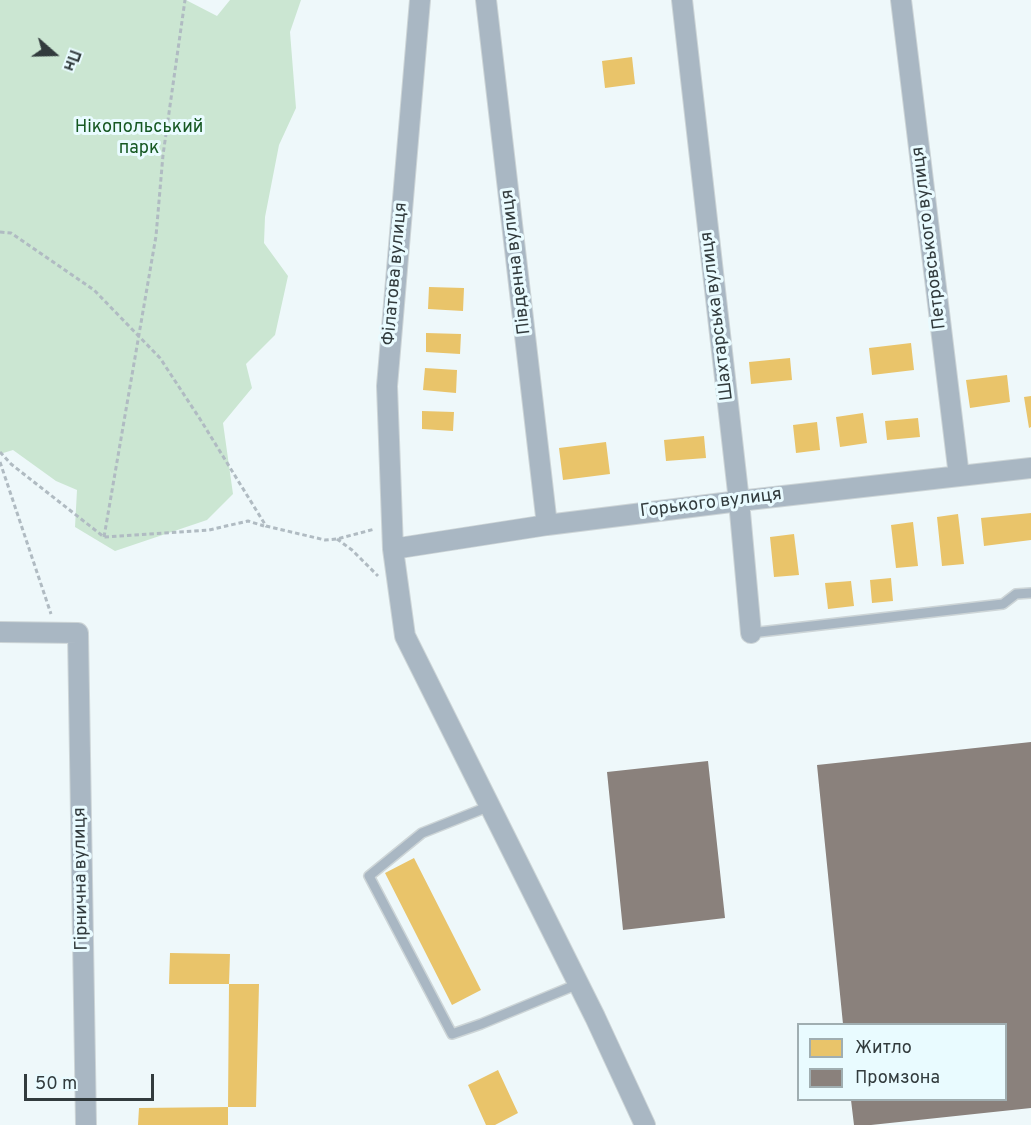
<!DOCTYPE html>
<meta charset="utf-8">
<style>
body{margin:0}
#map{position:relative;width:1031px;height:1125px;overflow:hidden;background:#eef8fa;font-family:Overpass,sans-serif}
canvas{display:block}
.legend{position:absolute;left:797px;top:1023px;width:210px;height:78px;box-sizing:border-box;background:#e9fbff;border:2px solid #a0aeb1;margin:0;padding:8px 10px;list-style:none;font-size:18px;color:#323b3d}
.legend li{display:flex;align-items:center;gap:12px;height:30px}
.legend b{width:30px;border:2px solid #a0aeb1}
.north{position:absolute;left:24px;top:24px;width:60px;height:60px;-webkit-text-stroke:4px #e9fbff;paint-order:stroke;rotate:110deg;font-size:16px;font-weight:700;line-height:24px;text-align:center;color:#323b3d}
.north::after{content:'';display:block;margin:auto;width:21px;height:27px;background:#323b3d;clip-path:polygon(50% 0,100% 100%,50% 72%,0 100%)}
.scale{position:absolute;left:24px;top:1074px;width:130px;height:27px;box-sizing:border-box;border:3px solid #323b3d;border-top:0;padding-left:8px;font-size:18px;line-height:21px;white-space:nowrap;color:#323b3d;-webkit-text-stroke:4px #e9fbff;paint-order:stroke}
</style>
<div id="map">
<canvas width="1031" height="1125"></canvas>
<ul class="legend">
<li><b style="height:16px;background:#e9c46a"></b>Житло</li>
<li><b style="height:16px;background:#8a817c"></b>Промзона</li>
</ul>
<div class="north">Пн</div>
<div class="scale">50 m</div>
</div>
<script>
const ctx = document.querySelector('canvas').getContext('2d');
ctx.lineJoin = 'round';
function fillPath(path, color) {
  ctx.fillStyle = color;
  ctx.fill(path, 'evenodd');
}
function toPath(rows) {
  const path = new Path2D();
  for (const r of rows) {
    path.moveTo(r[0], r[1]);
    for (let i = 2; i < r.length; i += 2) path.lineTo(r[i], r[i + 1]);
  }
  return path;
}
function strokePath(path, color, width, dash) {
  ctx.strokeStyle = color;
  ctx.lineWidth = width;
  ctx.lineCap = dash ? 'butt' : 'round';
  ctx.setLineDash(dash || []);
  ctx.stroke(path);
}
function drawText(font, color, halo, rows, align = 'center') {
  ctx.font = font + ' Overpass,sans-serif';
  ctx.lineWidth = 6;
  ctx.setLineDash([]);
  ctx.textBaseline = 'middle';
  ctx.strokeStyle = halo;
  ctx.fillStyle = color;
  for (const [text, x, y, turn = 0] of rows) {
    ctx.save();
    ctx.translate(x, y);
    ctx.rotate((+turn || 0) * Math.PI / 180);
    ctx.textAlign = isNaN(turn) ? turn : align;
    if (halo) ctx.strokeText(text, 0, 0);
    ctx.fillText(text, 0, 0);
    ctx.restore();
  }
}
fillPath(toPath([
 [0,0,186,0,217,16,230,0,301,0,290,32,296,108,279,145,265,217,264,243,288,276,275,335,246,364,252,388,223,423,233,494,207,520,115,551,75,527,77,490,56,481,13,450,0,454]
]), '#cbe6d2');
fillPath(toPath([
 [632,57,635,84,605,88,602,61],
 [429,287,464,288,463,311,428,309],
 [426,333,461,334,460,354,426,352],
 [911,343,914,370,872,375,869,348],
 [790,358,792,380,751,384,749,362],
 [425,368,457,370,456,393,423,390],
 [1007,375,1010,402,970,408,966,380],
 [1031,396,1031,427,1029,428,1024,397],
 [422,411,454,412,453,431,422,429],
 [863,413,867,443,840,447,836,417],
 [918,418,920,437,887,440,885,421],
 [817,422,820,450,796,453,793,425],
 [704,436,706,458,666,461,664,440],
 [606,442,610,474,563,480,559,448],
 [1031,513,1031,540,984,546,981,518],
 [958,514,964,564,942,566,937,517],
 [913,522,918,566,896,568,891,525],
 [794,534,799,575,774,577,770,537],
 [891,578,893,601,872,603,870,580],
 [851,581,854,606,828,609,825,583],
 [414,858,481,990,452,1005,385,873],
 [170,953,230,954,229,984,259,984,256,1107,228,1107,229,984,169,984],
 [498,1070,518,1113,495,1125,486,1125,468,1085],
 [228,1107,228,1125,138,1125,139,1108]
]), '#e9c46a');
fillPath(toPath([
 [1031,742,1031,1108,871,1125,854,1125,851,1100,1006,1100,1006,1024,843,1024,817,765],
 [708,761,725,918,623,930,607,772]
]), '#8a817c');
const service = toPath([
 [751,633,1003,604,1016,594,1031,593],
 [490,806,422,833,369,876,452,1034,481,1024,578,984]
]);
const minor = toPath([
 [420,0,387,386,393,549,405,636,595,1017,645,1125],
 [486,0,547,525],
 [682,0,739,501,751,633],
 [901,0,959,476],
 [393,549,547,525,739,501,1031,468],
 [0,632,78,633,86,1125]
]);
strokePath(service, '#cdd5d7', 12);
strokePath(minor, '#cdd5d7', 22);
strokePath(toPath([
 [0,232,11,233,94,290,160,358,200,419,266,526,325,540,337,539,375,529],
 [0,452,11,464,104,537,209,530,248,521,264,526],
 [0,462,51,614],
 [104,537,156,236,163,155,185,0],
 [337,539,352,550,378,576]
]), '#b0bbc2', 3, [4.5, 3]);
strokePath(service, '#a9b7c3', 9);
strokePath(minor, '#a9b7c3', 20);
drawText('18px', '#165822', '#e9fbff', [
 ["Нікопольський",139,128],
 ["парк",139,149]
]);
drawText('18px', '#323b3d', '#e9fbff', [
 ["Петровського вулиця",930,238,-97],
 ["Південна вулиця",517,262,-97],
 ["Філатова вулиця",396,274,-85],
 ["Шахтарська вулиця",718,316,-97],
 ["Горького вулиця",711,504,-7],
 ["Гірнична вулиця",82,879,-91]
]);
</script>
